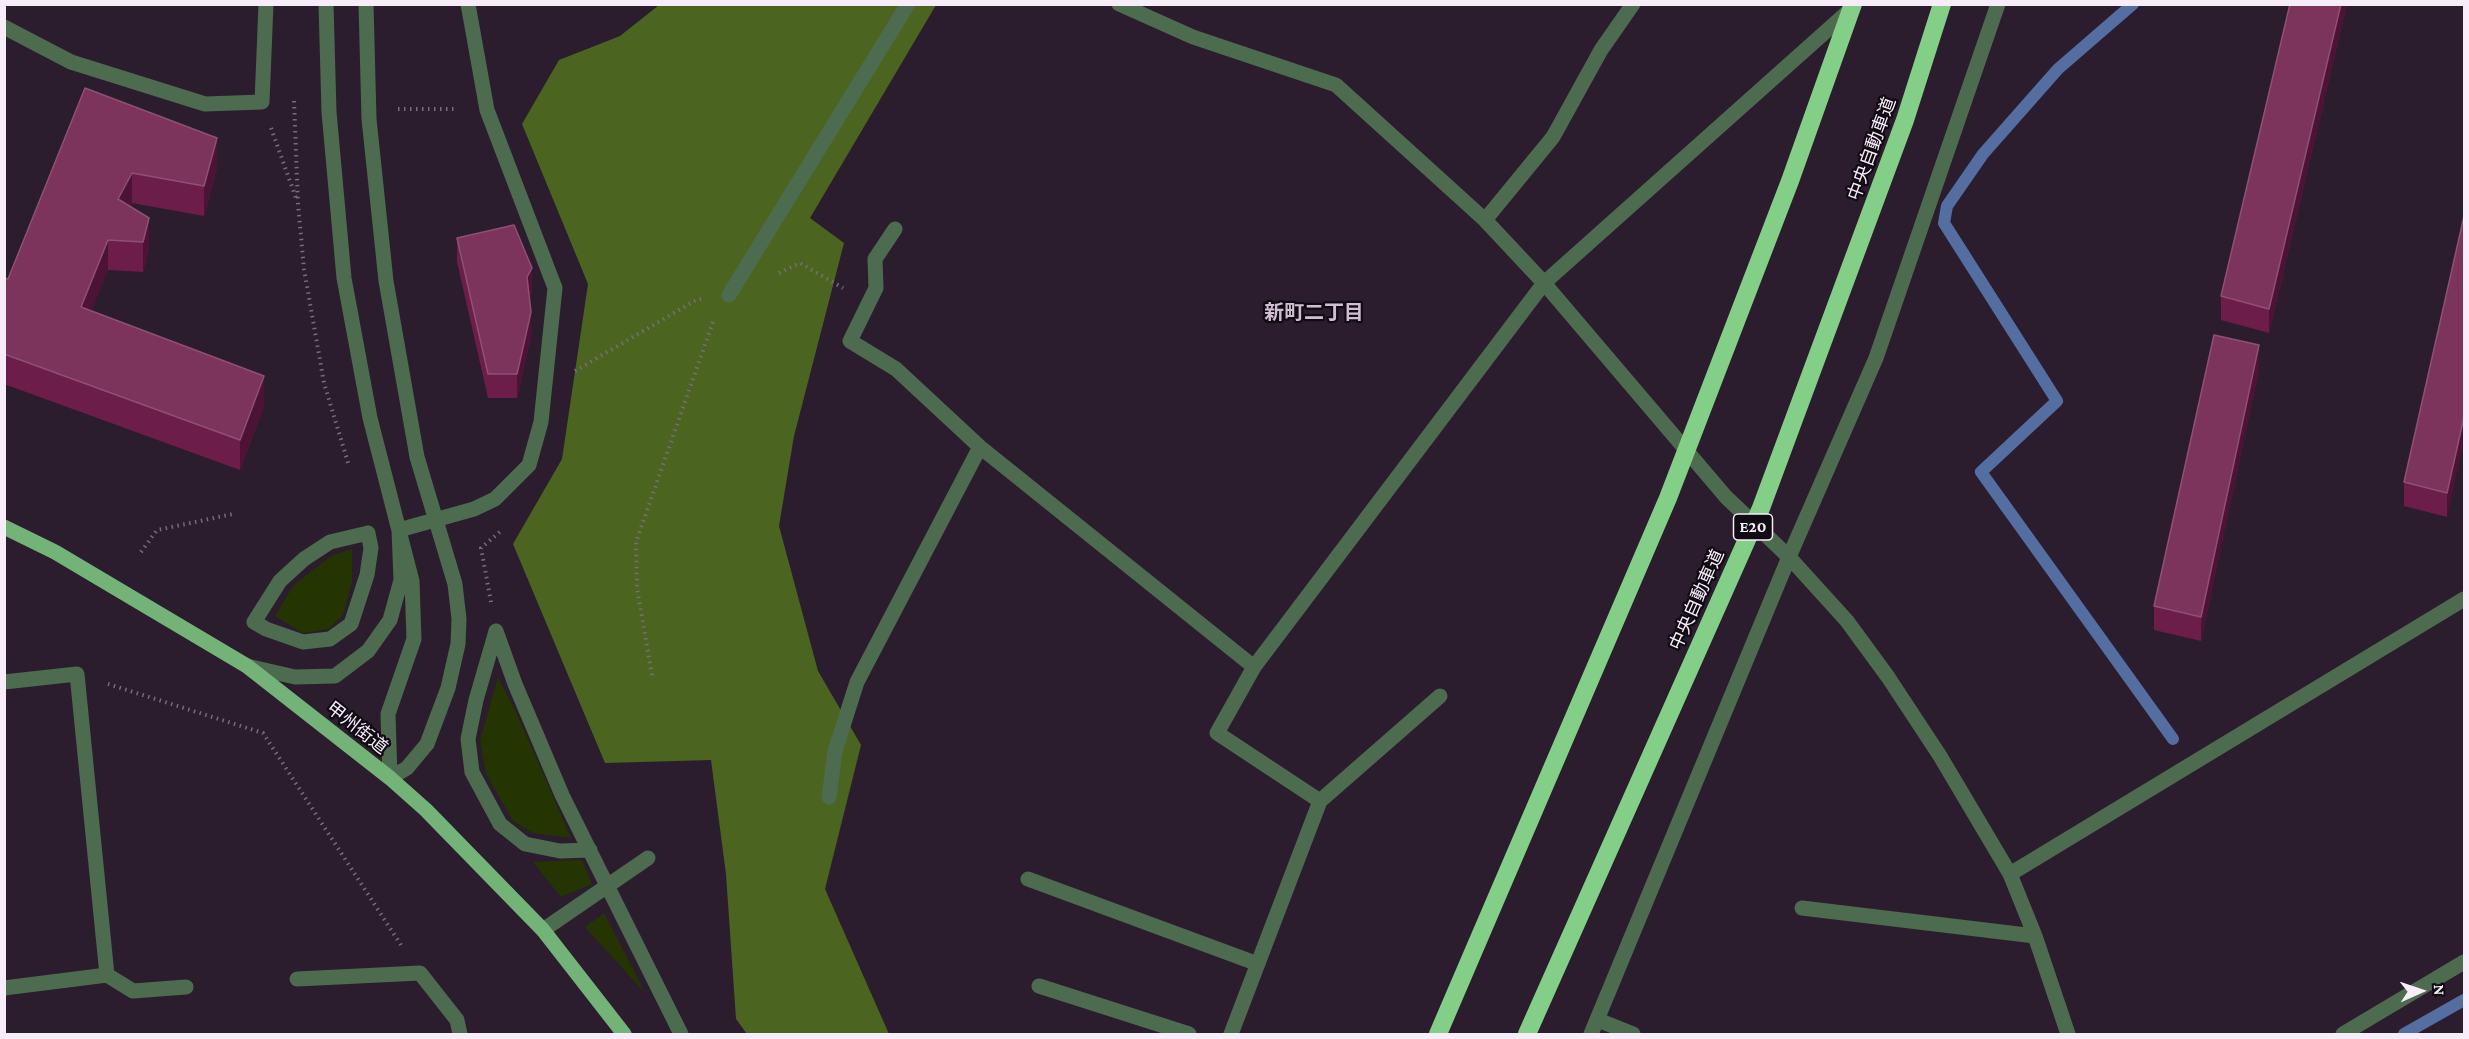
<!DOCTYPE html>
<meta charset="utf-8">
<style>
body{margin:0}
#map{position:relative;width:2469px;height:1039px;overflow:hidden;background:#2b1d2e;font-family:"Crimson Pro",serif}
canvas{display:block}
.frame{position:absolute;inset:0;border:6px solid #f6edf9;pointer-events:none}
.north{position:absolute;left:2391px;top:961px;width:60px;height:60px;-webkit-text-stroke:4px #100a12;paint-order:stroke;rotate:87deg;font-size:16px;font-weight:700;line-height:24px;text-align:center;color:#f6edf9}
.north::after{content:'';display:block;margin:auto;width:21px;height:27px;background:#f6edf9;clip-path:polygon(50% 0,100% 100%,50% 72%,0 100%)}
</style>
<div id="map">
<canvas width="2469" height="1039"></canvas>
<div class="frame"></div>
<div class="north">N</div>
</div>
<script>
const ctx = document.querySelector('canvas').getContext('2d');
ctx.lineJoin = 'round';
function fillPath(path, color) {
  ctx.fillStyle = color;
  ctx.fill(path, 'evenodd');
}
function toPath(rows) {
  const path = new Path2D();
  for (const r of rows) {
    path.moveTo(r[0], r[1]);
    for (let i = 2; i < r.length; i += 2) path.lineTo(r[i], r[i + 1]);
  }
  return path;
}
function strokePath(path, color, width, dash) {
  ctx.strokeStyle = color;
  ctx.lineWidth = width;
  ctx.lineCap = dash ? 'butt' : 'round';
  ctx.setLineDash(dash || []);
  ctx.stroke(path);
}
function drawText(font, color, halo, rows, align = 'center') {
  ctx.font = font + ' "Crimson Pro","Noto Sans JP",serif';
  ctx.lineWidth = 4.5;
  ctx.setLineDash([]);
  ctx.textBaseline = 'middle';
  ctx.strokeStyle = halo;
  ctx.fillStyle = color;
  for (const [text, x, y, turn = 0] of rows) {
    ctx.save();
    ctx.translate(x, y);
    ctx.rotate((+turn || 0) * Math.PI / 180);
    ctx.textAlign = isNaN(turn) ? turn : align;
    if (halo) ctx.strokeText(text, 0, 0);
    ctx.fillText(text, 0, 0);
    ctx.restore();
  }
}
fillPath(toPath([
 [352,549,352,581,343,615,328,629,303,633,275,616,293,586,331,556],
 [498,677,516,712,571,838,533,833,513,821,486,774,480,741],
 [582,860,592,884,561,897,533,862],
 [604,913,646,994,585,927]
]), '#243502');
fillPath(toPath([
 [659,5,936,5,810,218,844,243,794,436,779,526,818,671,861,745,825,889,889,1034,747,1034,736,1019,726,874,711,760,605,763,513,544,562,459,588,284,522,124,559,60,620,36]
]), '#4b6520');
strokePath(toPath([
 [2133,4,2058,69,1983,154,1947,206,1944,223,2057,401,1981,472,2173,739],
 [2404,1034,2464,1000]
]), '#546ea2', 12);
strokePath(toPath([
 [294,101,298,204,304,269,324,383,349,466],
 [398,109,456,109],
 [271,128,296,198],
 [779,273,800,263,843,288],
 [575,371,696,300,701,299],
 [141,552,157,530,233,514],
 [491,602,481,548,502,530],
 [652,675,637,588,636,542,714,319],
 [108,684,263,733,401,945]
]), '#786c7b', 4, [1.5, 4.5]);
strokePath(toPath([
 [326,4,329,112,344,278,370,418,412,581,414,639,388,714,390,778,407,768,427,744,448,688,458,644,459,619,455,584,417,457,386,281,369,119,366,4],
 [1119,4,1193,37,1336,85,1485,220,1544,283,1726,497,1789,557,1847,621,1888,677,1940,756,2010,874,2035,936,2068,1034],
 [4,27,71,62,205,104,262,102,266,4],
 [1485,220,1553,137,1601,50,1633,4],
 [895,229,875,259,876,288,850,341,896,369,980,447],
 [729,295,908,4],
 [368,533,371,548,367,575,351,624,330,639,303,642,266,629,254,622,280,581,304,559,330,542,368,533],
 [496,631,515,684,562,795,681,1034],
 [496,631,476,700,468,739,472,772,500,824,525,844,560,851,590,850],
 [247,666,295,677,335,676,368,651,390,620,401,580,399,530,474,509,495,499,529,465,541,422,555,288,487,110,468,4],
 [4,682,77,674,107,975,4,988],
 [829,797,835,751,857,682,980,447,1254,667],
 [1320,801,1440,696],
 [2010,874,2464,599],
 [1028,879,1258,964],
 [1802,908,2035,936],
 [543,930,648,858],
 [107,975,133,991,186,987],
 [297,979,420,973,457,1020,460,1034],
 [1039,986,1189,1034],
 [1598,1020,1633,1034],
 [1231,1034,1320,801,1217,733,1254,667,1544,283,1851,9],
 [1591,1034,1789,557,1876,358,1998,4],
 [2343,1034,2464,962]
]), '#4d6b4f', 15);
strokePath(toPath([
 [4,527,55,552,247,666,390,778,426,810,543,930,624,1034]
]), '#74b378', 15);
strokePath(toPath([
 [1438,1034,1668,498,1790,181,1853,4],
 [1527,1034,1761,508,1905,120,1942,4]
]), '#83cf88', 18);
fillPath(toPath([
 [2290,4,2347,4,2269,333,2221,320,2221,296],
 [85,88,217,168,204,216,132,203,130,207,149,248,143,272,108,270,91,311,264,406,240,470,4,384,4,278,8,279],
 [2464,216,2447,517,2404,506,2404,482],
 [457,238,532,292,529,297,531,336,517,398,488,398,457,262],
 [2259,369,2201,641,2154,630,2154,606]
]), '#6d1d49');
fillPath(toPath([
 [2341,4,2347,4,2269,333,2269,309],
 [217,138,217,168,204,216,204,186],
 [132,173,132,203,118,229,118,199],
 [149,218,149,248,143,272,143,242],
 [108,240,108,270,81,337,81,307],
 [532,268,532,292,527,301,527,277],
 [531,312,531,336,517,398,517,374],
 [2259,345,2259,369,2201,641,2201,617],
 [264,376,264,406,240,470,240,440],
 [2464,417,2464,441,2447,517,2447,493]
]), '#4d1336');
const building = toPath([
 [2290,4,2341,4,2269,309,2221,296,2290,4],
 [85,88,217,138,204,186,132,173,118,199,149,218,143,242,108,240,81,307,264,376,240,440,4,354,4,278,8,279,85,88],
 [2464,216,2464,417,2447,493,2404,482,2464,216],
 [514,225,532,268,527,277,531,312,517,374,488,374,457,238,514,225],
 [2214,335,2259,345,2201,617,2154,606,2214,335]
]);
fillPath(building, '#7c335c');
strokePath(building, '#8f5075', 1.5);
for (const [x, y, w] of [
 [1753,527,39]
]) {
  const box = new Path2D();
  box.roundRect(x - w / 2, y - 13, w, 26, 4.5);
  ctx.fillStyle = '#100a12';
  ctx.fill(box);
  strokePath(box, '#f6edf9', 1.5);
}
drawText('bold 16px', '#f6edf9', null, [
 ["E20",1753,527]
]);
drawText('18px', '#f6edf9', '#100a12', [
 ["中央自動車道",1872,149,-70],
 ["中央自動車道",1697,600,-66],
 ["甲州街道",357,728,38]
]);
drawText('bold 20px', '#d0bdd4', '#100a12', [
 ["新町二丁目",1314,313]
]);
</script>
